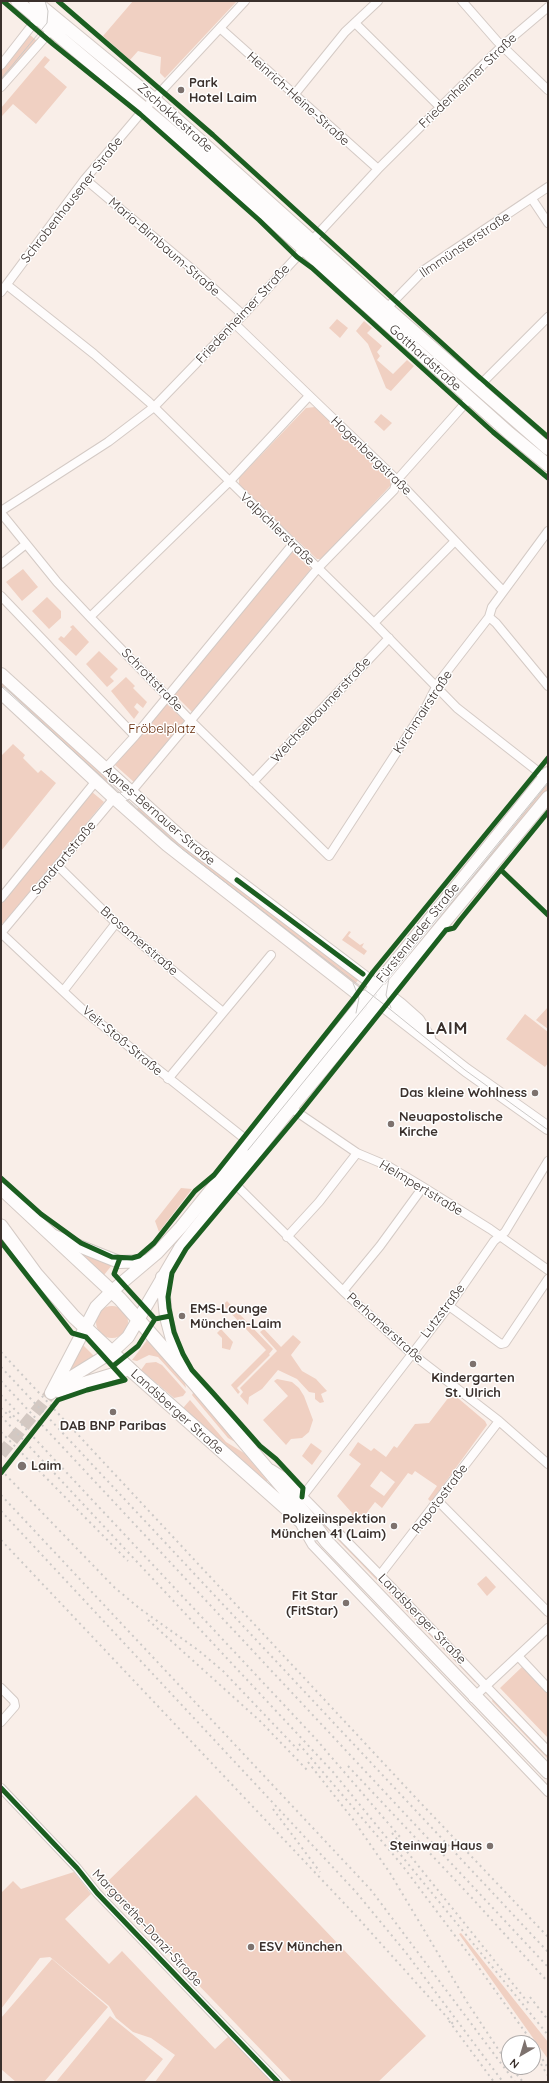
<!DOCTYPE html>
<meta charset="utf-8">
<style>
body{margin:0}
#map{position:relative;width:549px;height:2083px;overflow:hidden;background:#f9eee8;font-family:Quicksand,sans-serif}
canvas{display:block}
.frame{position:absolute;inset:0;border:2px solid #3a302c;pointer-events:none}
.north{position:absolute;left:501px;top:2035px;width:40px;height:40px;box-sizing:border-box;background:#fff;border:1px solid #b0acab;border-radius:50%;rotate:218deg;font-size:11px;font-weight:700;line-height:16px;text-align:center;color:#3a302c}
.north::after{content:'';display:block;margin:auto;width:14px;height:18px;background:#7d726e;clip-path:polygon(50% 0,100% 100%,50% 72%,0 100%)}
</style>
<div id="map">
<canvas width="549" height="2083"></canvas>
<div class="frame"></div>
<div class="north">N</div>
</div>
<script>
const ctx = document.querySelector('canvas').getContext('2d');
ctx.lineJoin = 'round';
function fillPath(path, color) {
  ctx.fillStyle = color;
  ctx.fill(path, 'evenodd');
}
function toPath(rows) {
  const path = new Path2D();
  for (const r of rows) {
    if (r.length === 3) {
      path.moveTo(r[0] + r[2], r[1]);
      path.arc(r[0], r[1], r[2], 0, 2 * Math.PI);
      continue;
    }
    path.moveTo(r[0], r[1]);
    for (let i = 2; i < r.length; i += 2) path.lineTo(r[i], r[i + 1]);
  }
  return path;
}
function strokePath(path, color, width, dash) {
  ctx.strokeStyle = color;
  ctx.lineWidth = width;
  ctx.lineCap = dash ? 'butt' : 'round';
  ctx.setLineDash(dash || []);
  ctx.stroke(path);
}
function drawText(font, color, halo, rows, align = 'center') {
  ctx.font = font + ' Quicksand,sans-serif';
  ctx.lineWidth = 3;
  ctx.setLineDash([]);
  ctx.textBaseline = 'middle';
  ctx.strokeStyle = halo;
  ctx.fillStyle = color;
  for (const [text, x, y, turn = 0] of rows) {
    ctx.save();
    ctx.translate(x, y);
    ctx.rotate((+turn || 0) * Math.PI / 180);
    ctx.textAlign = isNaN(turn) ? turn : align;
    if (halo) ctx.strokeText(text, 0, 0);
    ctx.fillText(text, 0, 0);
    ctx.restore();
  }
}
fillPath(toPath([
 [133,1,237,1,165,78,160,73,161,57,138,51,130,60,103,36],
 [30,35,37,41,1,83,1,71],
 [45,56,50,60,44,67,67,87,36,124,13,104,2,116,1,108],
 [337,319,348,328,340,338,329,328],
 [364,321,372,328,367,333,382,346,377,352,380,356,377,360,393,374,407,360,414,366,391,391,386,388,368,344,356,331],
 [474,391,548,455,548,461,471,393],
 [315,407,389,477,391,485,322,559,317,559,239,486,239,478,306,408],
 [381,414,392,423,384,431,374,422],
 [292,551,311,569,192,712,174,694],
 [23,569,38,587,22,601,6,582],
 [47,597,61,611,61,618,49,629,32,611],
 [73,625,89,642,76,656,58,639,61,636,64,638,72,629,70,627],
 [99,651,118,669,110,677,114,681,107,687,86,664],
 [126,677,135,686,133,688,147,702,143,708,137,703,134,707,139,712,134,719,111,691],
 [1,679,114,781,109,788,1,688],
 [166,703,185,721,135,783,115,765],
 [13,744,25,755,23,758,38,773,41,770,56,783,1,851,1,756],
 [548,778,548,791,389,983,385,980],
 [92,792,104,802,3,924,1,922,1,904],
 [141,805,358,980,355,984,134,812],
 [349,931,351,932,348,936,360,945,364,943,362,947,367,951,364,955,342,940],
 [548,1007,548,1029,536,1020],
 [525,1014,548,1032,548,1063,545,1067,506,1039],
 [181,1188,192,1189,159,1232,155,1221],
 [80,1252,112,1265,104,1275],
 [227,1301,273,1349,269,1354,270,1355,237,1388,240,1392,238,1394,231,1385,266,1350,223,1305],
 [112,1322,16],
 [221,1329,233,1342,230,1350,222,1348,222,1338,217,1333],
 [264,1329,281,1347,293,1335,301,1342,291,1355,302,1371,316,1379,327,1391,321,1394,324,1402,320,1403,315,1399,315,1393,309,1392,297,1379,278,1370,262,1389,249,1397,248,1405,240,1396,243,1392,240,1388,277,1351,260,1332],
 [148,1339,185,1383,186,1388,158,1357,149,1355,137,1361,132,1360],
 [82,1344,94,1356,69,1371],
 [156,1362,162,1365,186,1392,183,1396,174,1398,141,1370,146,1363],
 [277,1379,292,1382,299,1388,304,1396,313,1420,309,1432,302,1438,291,1439,286,1445,263,1420,288,1396,274,1381],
 [193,1393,194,1393,235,1442,228,1438,192,1395],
 [452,1393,485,1421,487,1425,431,1502,428,1499,437,1486,415,1471,412,1475,408,1473,382,1508,375,1502,359,1523,351,1515,352,1513,337,1496,361,1464,349,1455,358,1442,371,1451,374,1448,386,1457,394,1446,397,1448,415,1424,429,1423],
 [381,1471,395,1482,384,1496,370,1486],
 [190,1400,226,1442,244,1453,267,1480,267,1482,183,1408],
 [311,1443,322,1451,312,1465,302,1456],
 [293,1490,475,1680,475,1682,311,1512],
 [486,1576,496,1587,487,1596,477,1584],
 [522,1667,548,1694,548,1738,500,1688],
 [493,1699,548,1756,548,1759,492,1701],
 [196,1795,426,2036,378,2082,292,2082,103,1886],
 [74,1872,91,1894,65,1919,109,1964,122,1951,215,2049,229,2036,274,2082,155,2082,175,2055,151,2038,133,2032,116,2018,109,2006,50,1957,40,1958,1,2009,1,1893,13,1881,21,1889],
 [461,1933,548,2042,548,2059,459,1934],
 [52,1959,108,2007,44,2082,16,2082,1,2069,1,2018],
 [110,2016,163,2059,144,2082,56,2082]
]), '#f0d0c2');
strokePath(toPath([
 [1,1454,51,1393]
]), '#d3c8c2', 12, [12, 6]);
const minor = toPath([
 [462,1,497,41,548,90],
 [355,23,440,107],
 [220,28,378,169],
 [1,65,40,15],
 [1,87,55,26],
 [294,95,345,32,378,1],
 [85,179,192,269,243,315],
 [532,199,548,223],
 [7,285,94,354,149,402,374,623,457,708,545,777],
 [1,292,85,179,140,114,245,1],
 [387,308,424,270,548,187],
 [235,324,397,480,503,591],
 [477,388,548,317],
 [1,511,108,442,154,407,243,315,378,169,502,46,548,7],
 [1,513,57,582,90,617,191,721,329,856,426,707,438,683,489,617,492,607,548,531],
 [1,564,26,544],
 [1,596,135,736],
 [90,617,229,482,309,396],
 [489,617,496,623,548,686],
 [374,623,455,541],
 [105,769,135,736,293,544],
 [253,782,389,638],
 [58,866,116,923,223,1012],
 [1,898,96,781],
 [1,933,114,798,126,796,131,792,318,568,394,490,397,480,470,398],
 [1,933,82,1009,249,1142],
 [64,990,116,923],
 [168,1079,271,955],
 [291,1108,357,1153,388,1166,423,1187,490,1229,548,1270],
 [233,1182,343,1291,411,1353,499,1421,548,1464],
 [287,1237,319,1202,357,1153],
 [343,1291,380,1246,423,1187],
 [449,1306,501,1344,505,1343,548,1279],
 [272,1469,283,1476,380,1575,548,1751],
 [302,1497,449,1306,494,1241,505,1232,548,1161],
 [438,1501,548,1612],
 [301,1526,312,1545,548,1792],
 [380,1575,499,1421],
 [518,1656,548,1688],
 [1,1688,14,1701,15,1706,1,1722],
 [473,1698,548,1628],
 [1,1788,77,1868,97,1893,278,2082]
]);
const secondary = toPath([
 [17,1,183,141,509,433,548,465],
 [35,1,154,99,387,308,548,449],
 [1,674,183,839,400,1004,418,1020,429,1038],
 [1,693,114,798,167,845,364,999,385,1007,466,1070,548,1128],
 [54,1236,119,1262,147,1261],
 [162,1277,166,1317,179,1366],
 [55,1390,73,1376,112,1352,128,1337,180,1248,291,1108,548,797],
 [58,1391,130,1369],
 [51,1393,96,1307,112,1291,157,1253,181,1227,548,773]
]);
const primary = toPath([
 [1,1188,120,1299,196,1385,312,1522,327,1542,548,1772],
 [1,1226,36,1274,74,1317,134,1373,315,1534]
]);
strokePath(minor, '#d4cac5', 10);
strokePath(secondary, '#d4cac5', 14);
strokePath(primary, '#d4cac5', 15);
strokePath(minor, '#fefcfc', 8);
strokePath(secondary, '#fefcfc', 12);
strokePath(primary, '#fefcfc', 13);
strokePath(toPath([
 [1,79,47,23,48,11,45,1],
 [1,686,182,849,386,1006,465,1070,548,1130],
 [389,978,386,995,391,1008],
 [353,983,359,998,356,1013],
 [248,1150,548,782]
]), '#ccc9c7', 1);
strokePath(toPath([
 [1,1352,415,1797,548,1937],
 [1,1367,548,1952],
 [1,1381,548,1967],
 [1,1395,19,1414],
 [1,1408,11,1418],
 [9,1411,315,1738,400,1837],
 [1,1416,333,1772,548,2035],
 [1,1432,128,1561],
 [1,1470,114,1587,139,1608,198,1650,223,1671,301,1753],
 [1,1495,371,1890,515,2082],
 [1,1511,356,1892,407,1954,503,2082],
 [1,1540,358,1918,454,2025],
 [148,1620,260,1721,309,1772],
 [299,1744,402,1865,474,1961,533,2043],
 [308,1762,352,1818,390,1873,467,2002,502,2055],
 [348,1766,472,1898,548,1982],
 [273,1809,320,1872],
 [392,1833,530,2005],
 [530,1997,548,2020],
 [449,2021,494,2082],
 [533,2044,548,2068],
 [541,2064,548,2076],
 [513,2070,523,2082]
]), '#ccc9c7', 2, [2, 4]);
strokePath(toPath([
 [3,1,53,44,140,114,259,220,297,257,312,268,493,432,548,478],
 [58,1,213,135,478,376,548,437],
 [501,870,548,915],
 [237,880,363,974],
 [1,1178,41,1214,81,1243,112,1257,132,1258,139,1256,154,1243,195,1191,214,1175,355,997,373,972,548,758],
 [1,1242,72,1333,86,1337,125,1380],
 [120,1258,114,1274,155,1319],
 [113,1366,138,1346,155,1319,170,1316],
 [1,1473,58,1400,87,1390,125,1380],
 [302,1497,303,1488,276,1459,260,1446,213,1393,192,1370,183,1354,174,1332,169,1308,168,1297,172,1273,186,1249,299,1114,446,930,454,928,460,920,548,812],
 [1,1788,77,1868,97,1893,278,2082]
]), '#1b5e20', 5);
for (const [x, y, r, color] of [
 [181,90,4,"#7d726e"],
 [535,1093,4,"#7d726e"],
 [391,1124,4,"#7d726e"],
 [182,1316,4,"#7d726e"],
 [473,1364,4,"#7d726e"],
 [113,1412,4,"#7d726e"],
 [22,1466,5,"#7d726e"],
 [394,1526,4,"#7d726e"],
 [346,1603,4,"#7d726e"],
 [490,1846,4,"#7d726e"],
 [251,1947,4,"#7d726e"]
]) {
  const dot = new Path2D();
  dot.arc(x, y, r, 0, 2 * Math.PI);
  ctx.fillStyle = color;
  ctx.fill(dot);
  strokePath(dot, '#fff', 1.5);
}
drawText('13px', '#3a302c', '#fff', [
 ["Friedenheimer Straße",468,81,-44],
 ["Heinrich-Heine-Straße",298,99,42],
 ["Zschokkestraße",175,118,42],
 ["Schrobenhausener Straße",72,200,-52],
 ["Ilmmünsterstraße",465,245,-34],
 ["Maria-Birnbaum-Straße",164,247,41],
 ["Friedenheimer Straße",243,314,-47],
 ["Gotthardstraße",425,358,42],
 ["Hogenbergstraße",371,456,44],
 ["Valpichlerstraße",277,529,44],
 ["Schrottstraße",152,680,46],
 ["Weichselbaumerstraße",321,710,-47],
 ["Kirchmairstraße",423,712,-57],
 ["Agnes-Bernauer-Straße",159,816,41],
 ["Sandrartstraße",64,858,-50],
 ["Fürstenrieder Straße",418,933,-51],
 ["Brosamerstraße",139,941,41],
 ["Veit-Stoß-Straße",122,1041,40],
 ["Helmpertstraße",421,1188,31],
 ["Lutzstraße",443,1311,-53],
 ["Perhamerstraße",385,1328,42],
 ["Landsberger Straße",177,1412,42],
 ["Rapotostraße",440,1499,-53],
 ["Landsberger Straße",422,1619,46],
 ["Margarethe-Danzi-Straße",147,1928,47]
]);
drawText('bold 13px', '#3a302c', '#fff', [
 ["Park",189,83],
 ["Hotel Laim",189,98],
 ["Das kleine Wohlness",527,1093,"right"],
 ["Neuapostolische",399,1117],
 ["Kirche",399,1132],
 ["EMS-Lounge",190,1309],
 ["München-Laim",190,1324],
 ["Kindergarten",473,1378,"center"],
 ["St. UIrich",473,1393,"center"],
 ["DAB BNP Paribas",113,1426,"center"],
 ["Laim",31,1466],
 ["Polizeiinspektion",386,1519,"right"],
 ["München 41 (Laim)",386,1534,"right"],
 ["Fit Star",338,1596,"right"],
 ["(FitStar)",338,1611,"right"],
 ["Steinway Haus",482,1846,"right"],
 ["ESV München",259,1947]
], 'left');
drawText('13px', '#642806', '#fff', [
 ["Fröbelplatz",162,729]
]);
ctx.letterSpacing = '1px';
drawText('bold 17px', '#3a302c', '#fff', [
 ["LAIM",447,1029]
]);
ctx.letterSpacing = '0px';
</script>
